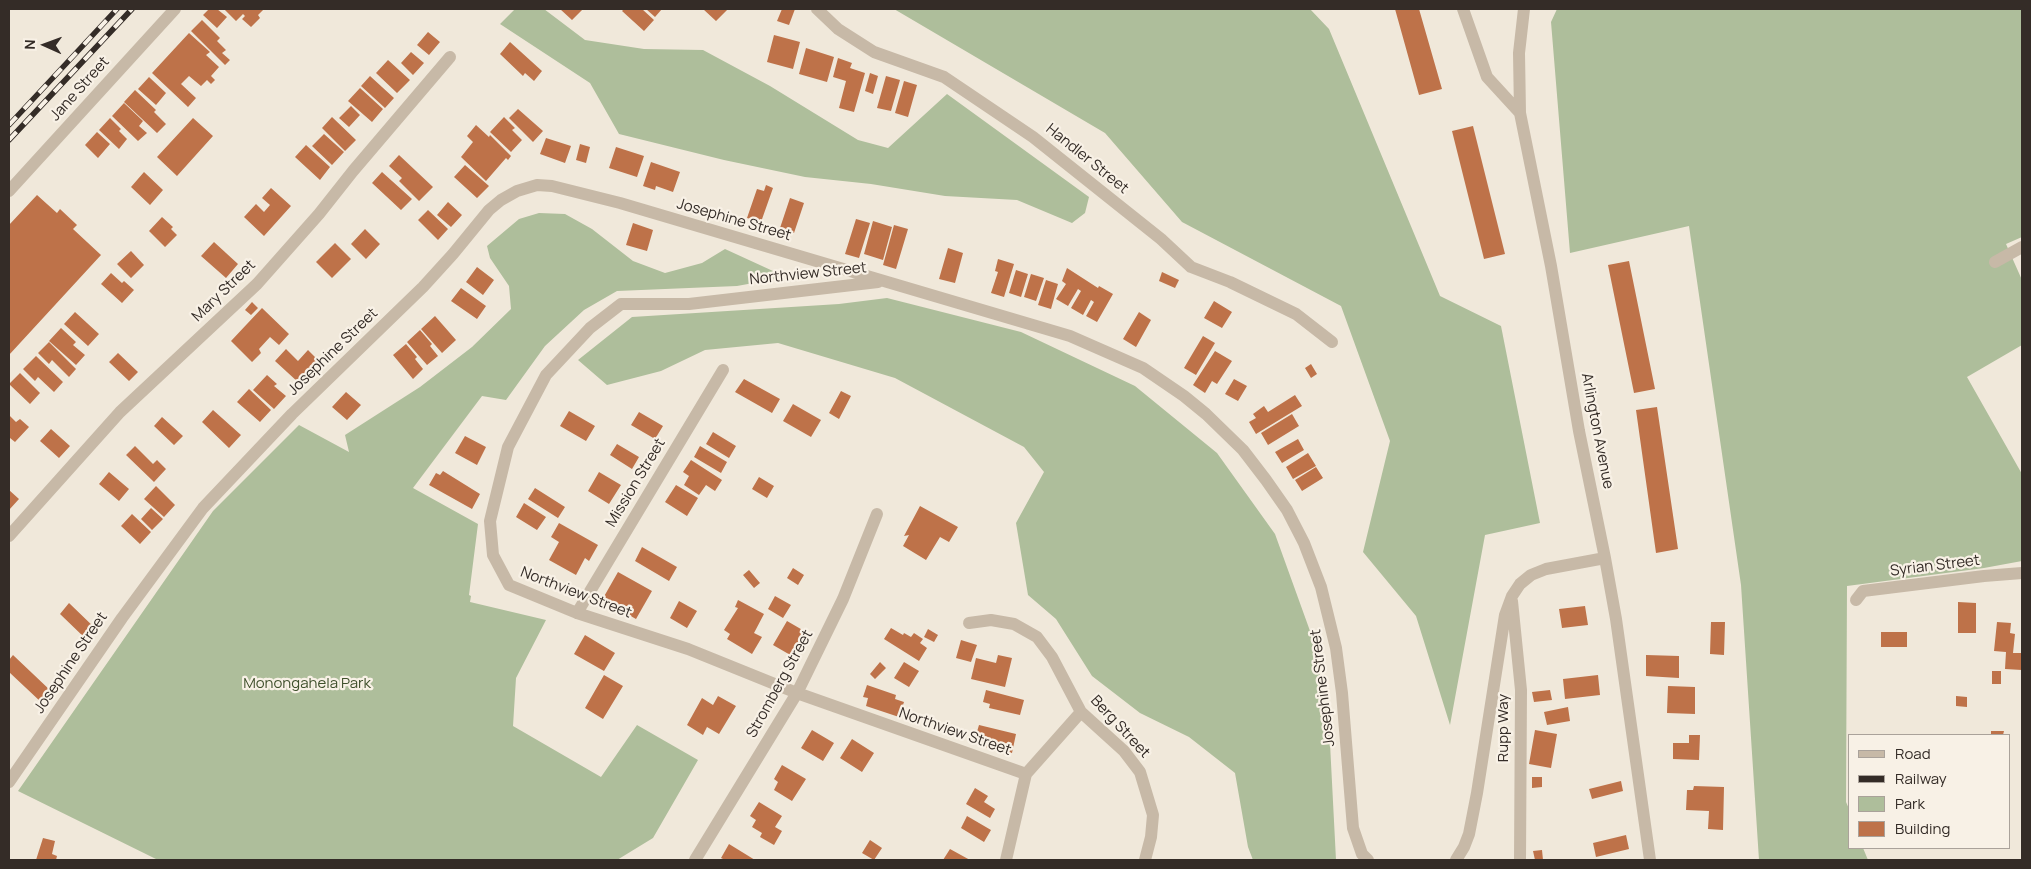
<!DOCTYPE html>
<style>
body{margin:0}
#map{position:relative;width:2031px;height:869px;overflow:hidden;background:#f0e8da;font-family:Manrope,sans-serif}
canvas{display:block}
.frame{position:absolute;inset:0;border:10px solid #342c27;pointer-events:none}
.legend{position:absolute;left:1848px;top:734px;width:162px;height:115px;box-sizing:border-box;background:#f8f1e6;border:1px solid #aaa29a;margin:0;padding:6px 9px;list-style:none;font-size:15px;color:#342c27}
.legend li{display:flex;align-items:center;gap:10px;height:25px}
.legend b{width:25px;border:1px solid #aaa29a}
.north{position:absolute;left:20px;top:20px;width:50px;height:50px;-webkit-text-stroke:4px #f8f1e6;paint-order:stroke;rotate:272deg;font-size:14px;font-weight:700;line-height:20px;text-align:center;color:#342c27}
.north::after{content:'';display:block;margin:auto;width:18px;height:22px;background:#342c27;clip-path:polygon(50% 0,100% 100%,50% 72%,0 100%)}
</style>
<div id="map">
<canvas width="2031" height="869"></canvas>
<div class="frame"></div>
<ul class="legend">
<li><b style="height:6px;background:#c7b9a7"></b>Road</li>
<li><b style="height:6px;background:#342c27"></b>Railway</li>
<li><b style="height:14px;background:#aebe9b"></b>Park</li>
<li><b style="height:14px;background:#be7249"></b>Building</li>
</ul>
<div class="north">N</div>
</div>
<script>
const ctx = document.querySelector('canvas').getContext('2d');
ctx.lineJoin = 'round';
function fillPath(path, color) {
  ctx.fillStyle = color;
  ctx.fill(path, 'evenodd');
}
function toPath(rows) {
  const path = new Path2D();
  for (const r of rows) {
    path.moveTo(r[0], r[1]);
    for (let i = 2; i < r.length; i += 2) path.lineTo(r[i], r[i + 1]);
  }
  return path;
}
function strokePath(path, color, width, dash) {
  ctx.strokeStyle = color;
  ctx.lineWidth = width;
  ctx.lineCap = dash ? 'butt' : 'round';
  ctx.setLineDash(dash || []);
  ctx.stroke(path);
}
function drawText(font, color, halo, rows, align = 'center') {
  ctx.font = font + ' Manrope,sans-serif';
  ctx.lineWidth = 4.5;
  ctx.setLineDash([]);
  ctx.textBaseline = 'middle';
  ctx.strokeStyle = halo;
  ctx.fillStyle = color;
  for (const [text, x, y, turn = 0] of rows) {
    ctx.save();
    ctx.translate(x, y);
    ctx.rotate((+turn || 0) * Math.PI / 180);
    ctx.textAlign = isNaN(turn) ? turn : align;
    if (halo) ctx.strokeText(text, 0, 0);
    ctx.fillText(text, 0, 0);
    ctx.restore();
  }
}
fillPath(toPath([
 [515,9,544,9,585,40,644,49,703,50,770,86,858,140,888,148,947,94,1089,197,1085,213,1072,223,1017,200,945,196,871,184,805,177,724,160,619,134,590,83,500,24],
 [894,9,1310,9,1329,29,1440,296,1501,326,1540,523,1485,535,1450,725,1416,616,1363,552,1390,441,1341,306,1182,222,1105,133],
 [1557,9,2022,9,2022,237,2006,244,2022,280,2022,345,1967,377,2022,474,2022,561,1984,568,1847,586,1846,802,1850,811,1850,848,1863,848,1868,860,1759,860,1741,585,1689,226,1570,253,1551,22],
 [539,213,565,214,592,229,633,261,665,273,702,263,725,249,786,277,737,286,617,291,584,310,545,346,506,400,482,396,413,488,478,524,469,595,471,596,470,602,546,620,516,678,513,726,601,777,637,725,698,760,653,838,617,860,158,860,18,791,213,511,299,425,349,452,345,435,420,387,472,347,511,309,509,286,490,258,487,246,519,219],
 [887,298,1021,332,1135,386,1217,453,1275,534,1314,642,1329,724,1336,860,1253,860,1248,847,1235,773,1189,737,1140,713,1092,676,1056,619,1028,595,1016,523,1044,472,1024,447,895,378,778,343,705,350,661,371,607,385,578,360,632,317,839,304]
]), '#aebe9b');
fillPath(toPath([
 [209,9,217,9,227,17,217,28,203,15],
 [224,9,264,9,258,15,260,18,251,27,242,19,245,16,243,14,236,21],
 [560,9,583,9,572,20],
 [624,9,642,9,654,20,644,31,622,11],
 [646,9,662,9,655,17],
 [703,9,728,9,716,21],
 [782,9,795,9,789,25,777,21],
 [1395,9,1419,9,1442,89,1419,95],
 [202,20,220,38,217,41,226,50,222,53,230,60,225,65,191,31],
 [428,32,440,42,429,55,417,45],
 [189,33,210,52,206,55,219,67,211,76,215,80,211,84,207,80,201,86,189,76,181,84,196,98,188,107,152,73],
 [774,35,800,42,793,69,767,62],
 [510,42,542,71,534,81,525,73,523,76,500,54],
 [806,48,834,57,827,82,799,74],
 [411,52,424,63,413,75,401,63],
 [838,58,852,63,850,68,865,73,854,112,839,108,846,81,833,77],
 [388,60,410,80,397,93,376,73],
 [870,73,878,76,873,94,865,91],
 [370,76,394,98,385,108,361,86],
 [886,76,900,80,891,111,877,108],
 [149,77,166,93,156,105,138,89],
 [904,81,917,85,908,117,895,113],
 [360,88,383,109,372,122,348,101],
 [135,90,156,110,154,112,166,124,157,133,124,102],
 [124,103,143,121,139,126,147,133,138,141,112,116],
 [351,106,360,115,349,127,339,118],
 [518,109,543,131,533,142,509,118],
 [332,117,356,140,345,151,322,128],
 [504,117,515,128,512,130,522,140,511,152,490,132],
 [110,118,121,129,119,131,127,139,119,149,99,130],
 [193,118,213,136,177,176,157,157],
 [476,125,489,137,490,135,511,156,508,160,506,158,486,181,461,157,473,142,467,136],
 [1473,126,1505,254,1484,259,1452,131],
 [97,132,110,144,98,158,85,145],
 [324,134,344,152,332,165,312,146],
 [546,138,571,146,565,163,540,154],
 [580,144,590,147,586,163,576,160],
 [306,145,330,167,320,180,295,157],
 [616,147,644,156,637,177,609,168],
 [399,155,433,187,419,201,399,181,402,178,389,166],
 [651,162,680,172,673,192,656,186,655,190,643,186],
 [465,165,489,186,477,198,454,177],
 [144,172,163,190,150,205,131,187],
 [382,172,412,199,401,210,372,183],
 [766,185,773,188,761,222,747,218,757,189,764,191],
 [271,188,291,206,264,236,244,217,256,204,264,212,270,205,262,198],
 [37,195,57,213,60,209,77,225,73,229,101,255,9,355,9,225],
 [790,198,804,203,794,233,780,228],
 [448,202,462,215,451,227,437,215],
 [428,210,448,229,438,240,418,220],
 [162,217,173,227,171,229,177,235,165,247,149,231],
 [856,219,870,223,859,258,845,254],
 [873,221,892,227,883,260,864,254],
 [633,223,653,230,647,251,626,245],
 [894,225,908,229,896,269,883,265],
 [365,229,380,244,366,259,351,244],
 [214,242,238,264,226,278,201,256],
 [335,243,351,259,332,278,316,262],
 [948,248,963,253,955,283,939,279],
 [131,251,144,265,131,278,117,264],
 [998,259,1014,264,1004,297,991,293,998,272,995,271],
 [1629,261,1655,389,1634,393,1608,265],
 [477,267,494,280,483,295,466,282],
 [1067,268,1098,288,1099,286,1113,294,1097,322,1086,316,1094,302,1091,300,1083,315,1071,308,1081,291,1078,289,1068,306,1056,299,1066,284,1062,281],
 [1016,270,1028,274,1021,297,1009,293],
 [1162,272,1179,280,1175,288,1159,281],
 [111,273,122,283,124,281,134,290,122,303,101,284],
 [1031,274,1044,278,1036,301,1024,297],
 [1046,280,1058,284,1051,309,1038,305],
 [461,288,486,306,477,319,451,301],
 [1214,301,1232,312,1222,328,1204,318],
 [252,302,258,308,251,315,245,310],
 [262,308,289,334,279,345,270,337,259,349,261,353,252,362,231,341],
 [75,312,99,334,88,346,64,324],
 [1139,312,1151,320,1136,347,1123,339],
 [435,316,456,340,442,353,421,329],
 [61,328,76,342,73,345,85,355,76,365,49,341],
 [420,330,432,344,430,346,438,356,427,365,407,342],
 [1203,336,1215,343,1196,375,1184,368],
 [49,342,76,369,69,377,52,360,49,364,38,353],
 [406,344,417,357,415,359,423,369,413,379,393,355],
 [286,349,298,361,308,350,319,361,299,383,275,361],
 [1215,351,1232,361,1217,384,1212,381,1205,393,1193,385],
 [118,353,138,372,129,381,109,362],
 [36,356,63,382,54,392,38,377,35,381,23,369],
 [1311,364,1317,374,1311,378,1305,368],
 [20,373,40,393,30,404,9,384],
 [267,375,277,384,274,386,286,396,274,409,253,390],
 [744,379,780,399,772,413,735,392],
 [1234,379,1247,386,1238,401,1225,394],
 [249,389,271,410,260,422,237,402],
 [841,391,851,396,839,419,829,413],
 [346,392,361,405,347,420,332,407],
 [1295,395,1302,406,1256,434,1249,422,1256,418,1253,414,1264,406,1268,412],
 [793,404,821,420,811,437,783,421],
 [1657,407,1678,549,1656,553,1636,410],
 [213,410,241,435,229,448,202,422],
 [569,411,595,426,586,441,560,426],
 [639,412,663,426,655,439,631,425],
 [1292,414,1299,426,1268,445,1261,433],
 [9,415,16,422,20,419,29,427,15,442,10,438,9,440],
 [162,417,183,436,174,445,154,426],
 [51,429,70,446,59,458,40,441],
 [713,432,736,446,729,458,706,444],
 [465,436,486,447,477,465,455,453],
 [1298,439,1304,450,1282,463,1275,452],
 [617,444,639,457,632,469,610,455],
 [135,446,153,464,157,460,166,469,154,482,126,455],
 [700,446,727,462,721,473,694,457],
 [1308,453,1316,466,1293,479,1286,467],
 [691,460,722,480,715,491,706,485,699,495,684,485,689,476,683,472],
 [1316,467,1323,478,1302,491,1295,480],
 [443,471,480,494,472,509,429,485,436,473,440,475],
 [109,472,129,489,119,501,99,484],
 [599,472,621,485,609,504,588,491],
 [759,477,774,486,767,498,752,489],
 [676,485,698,498,687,516,665,502],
 [156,486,175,505,164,517,144,499],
 [535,488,565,507,558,518,528,499],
 [9,490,19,499,9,510],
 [524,503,546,517,537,530,516,517],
 [920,506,958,527,949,542,940,537,926,560,903,546,909,535,904,536],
 [151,508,163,519,152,530,141,519],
 [132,514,151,532,140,544,121,526],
 [559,523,598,545,589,561,585,558,576,575,549,560,559,542,551,537],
 [642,547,677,567,669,581,635,561],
 [793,568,804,575,798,585,787,578],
 [749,570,760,583,754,588,743,575],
 [618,572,652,591,636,619,602,600],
 [775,596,791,605,783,618,768,609],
 [738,600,764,614,754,633,762,637,752,654,727,639,730,634,724,630,738,608,735,607],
 [679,601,697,611,687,628,670,618],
 [1958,602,1976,603,1976,633,1958,633],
 [69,603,97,630,87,640,60,614],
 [1585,606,1588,625,1562,628,1559,609],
 [787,621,806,632,792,656,773,645],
 [1711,622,1725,622,1724,655,1710,654],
 [1997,622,2011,623,2010,633,2015,634,2013,653,2022,653,2022,670,2005,669,2006,652,1994,651],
 [891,628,903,635,904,633,911,637,914,633,923,639,920,643,927,648,919,661,884,639],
 [928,629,938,635,934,642,924,637],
 [1881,632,1907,632,1907,647,1881,647],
 [585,635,615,653,604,671,574,654],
 [961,640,977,645,971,662,956,658],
 [13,655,52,692,42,703,9,672,9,660],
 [998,655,1012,658,1005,687,971,679,976,658,996,663],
 [1646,655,1679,656,1679,678,1646,676],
 [880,662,886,668,875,679,870,674],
 [904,662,919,671,909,687,894,678],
 [1992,671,2001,671,2001,684,1992,684],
 [604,675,623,686,603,719,585,708],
 [1598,675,1600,695,1565,699,1563,679],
 [867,685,896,695,895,699,904,702,899,717,866,706,868,698,863,697],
 [1668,686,1695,687,1695,714,1667,713],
 [986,690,1024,700,1020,715,989,708,990,704,983,702],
 [1550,690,1552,700,1534,702,1532,692],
 [718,696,736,706,719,734,707,727,703,735,687,725,702,698,713,705],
 [1956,696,1967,697,1967,707,1956,706],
 [1568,707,1570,721,1547,725,1544,712],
 [979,725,1016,734,1012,753,980,746,983,737,976,735],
 [812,730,834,743,823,761,801,748],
 [1535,730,1557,734,1551,768,1529,764],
 [1991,731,2004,731,2003,735,1991,735],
 [1689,735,1700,735,1699,760,1673,759,1673,743,1689,743],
 [852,739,874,753,862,772,840,758],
 [782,765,806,779,792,801,774,790,778,782,774,779],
 [1532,777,1542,777,1542,787,1532,788],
 [1621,781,1623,791,1592,799,1589,789],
 [1694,786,1724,787,1723,830,1708,829,1709,811,1686,810,1687,790,1693,790],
 [975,788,988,796,984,802,995,809,990,818,966,804],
 [759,802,782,816,775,827,782,831,774,845,760,837,762,833,752,827,756,820,750,816],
 [967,816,991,830,984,842,961,828],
 [1626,835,1629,849,1596,857,1593,843],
 [43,838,55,841,52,854,57,856,56,860,36,860],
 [870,840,882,848,874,860,862,853],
 [729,844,755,860,725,860,721,858],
 [950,849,970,860,943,860],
 [1542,850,1543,860,1535,860,1533,851]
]), '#be7249');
strokePath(toPath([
 [817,9,838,29,874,52,944,77,1033,137,1161,239,1191,267,1230,282,1296,314,1332,342],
 [1463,9,1487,77,1520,113],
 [1524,9,1519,53,1520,113,1551,266,1579,431,1605,558,1616,619,1650,860],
 [9,191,175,9],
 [1995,262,2022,247],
 [878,282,689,304,621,304,590,328,546,375,508,447,490,521,493,555,509,585,577,613,688,649,797,693,1026,774,1081,712],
 [9,536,120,412,257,284,319,214,353,171,450,57],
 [1856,600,1863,591,1984,576,2022,573],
 [1512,601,1521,690,1520,860],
 [577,613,723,370],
 [969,623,991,620,1014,624,1037,637,1052,657,1081,712,1124,751,1140,772,1153,815,1151,837,1145,860],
 [9,782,122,618,203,508,292,414,423,287,453,254,489,210,501,200,517,191,537,185,552,186,620,203,1070,336,1143,368,1184,396,1206,414,1243,450,1266,480,1287,510,1304,543,1321,587,1336,648,1342,693,1353,828,1362,854,1368,860],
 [695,860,797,693,843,599,877,514],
 [1006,860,1026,774],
 [1456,860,1464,847,1469,834,1477,793,1505,615,1512,596,1520,584,1531,575,1546,569,1605,558]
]), '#c7b9a7', 12);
const rail = toPath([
 [9,125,117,9],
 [9,140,132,9]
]);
strokePath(rail, '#342c27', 5.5);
strokePath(rail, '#f8f1e6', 4, [11]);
drawText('15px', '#342c27', '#f8f1e6', [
 ["Jane Street",80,89,-48],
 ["Handler Street",1087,159,39],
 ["Josephine Street",734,220,16],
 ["Northview Street",808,274,-6],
 ["Mary Street",224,291,-44],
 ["Josephine Street",333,352,-44],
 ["Arlington Avenue",1597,431,79],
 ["Mission Street",636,483,-59],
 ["Syrian Street",1935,566,-7],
 ["Northview Street",576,593,21],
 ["Josephine Street",71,663,-56],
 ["Stromberg Street",780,684,-61],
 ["Josephine Street",1323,688,-97],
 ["Berg Street",1120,727,47],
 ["Rupp Way",1504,728,-90],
 ["Northview Street",955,732,19]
]);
drawText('15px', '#3f502c', '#f8f1e6', [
 ["Monongahela Park",307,684]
]);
</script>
